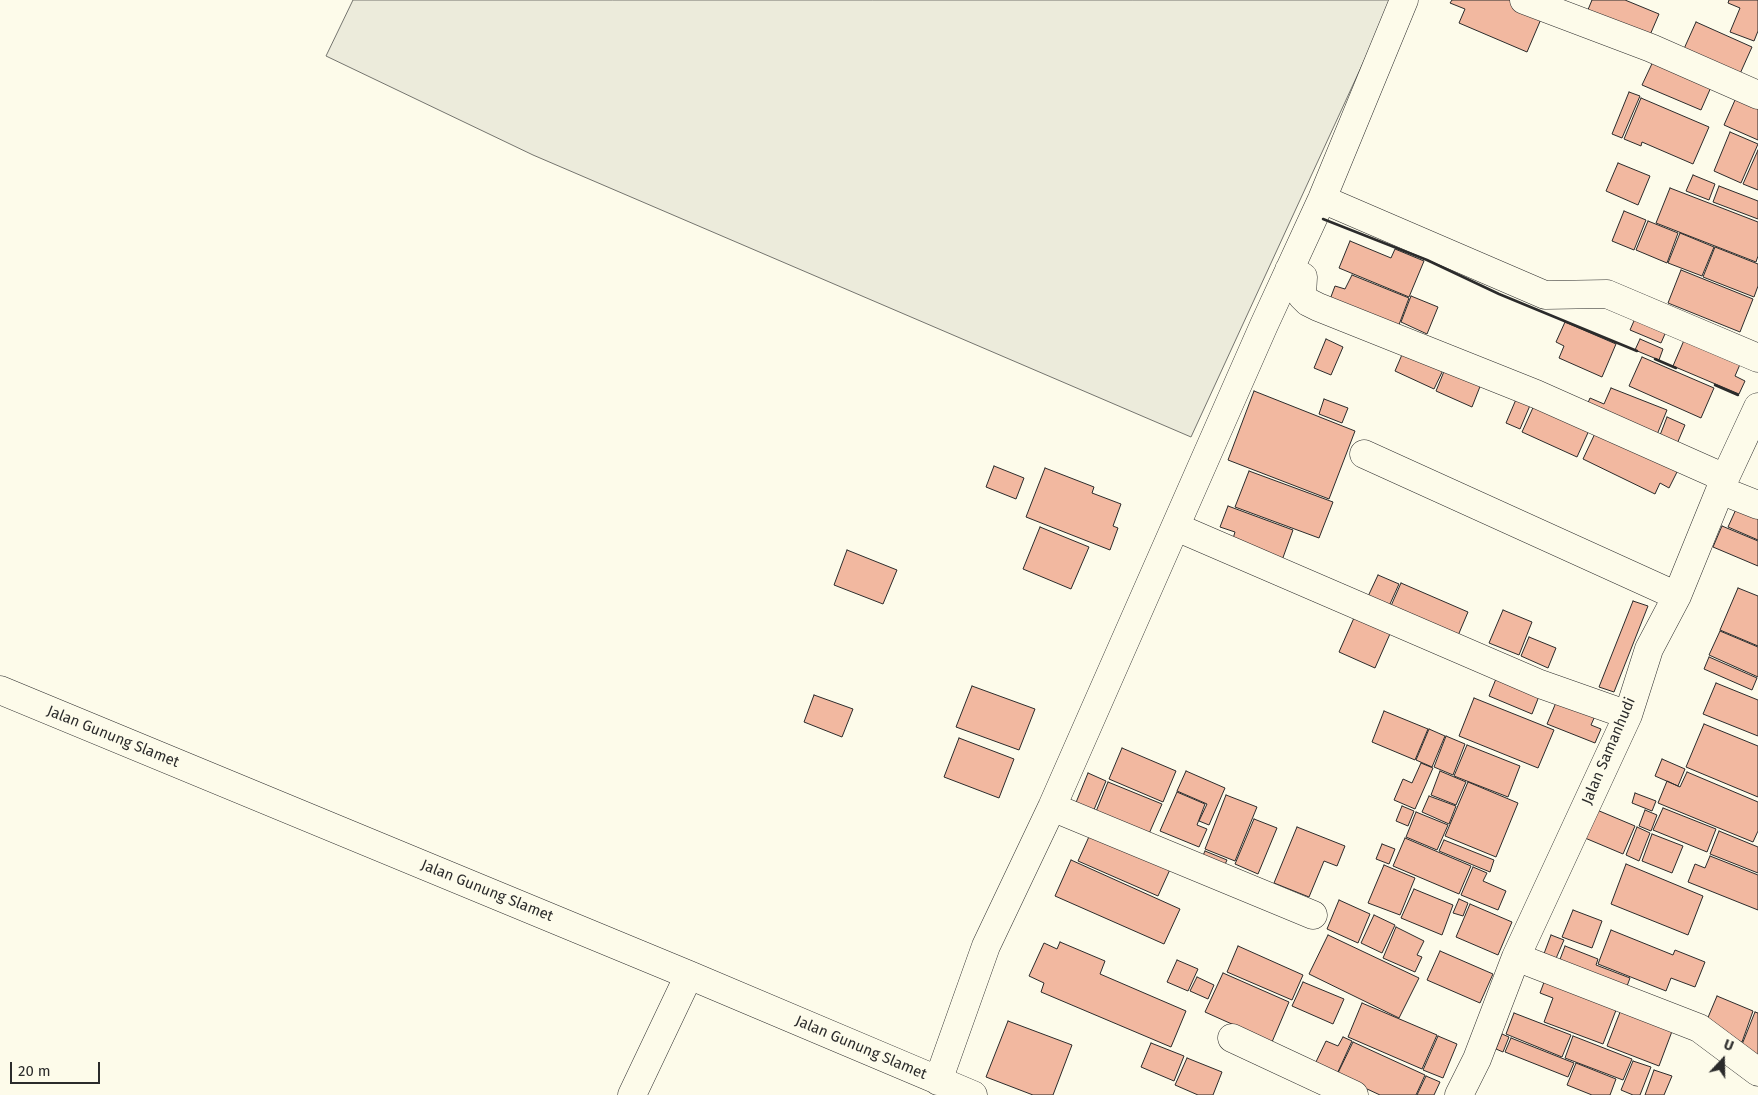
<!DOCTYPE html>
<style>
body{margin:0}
#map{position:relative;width:1758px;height:1095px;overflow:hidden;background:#fdfbea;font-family:"Fira Sans",sans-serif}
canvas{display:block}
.north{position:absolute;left:1698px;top:1035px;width:50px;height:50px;-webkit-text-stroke:4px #fdfbea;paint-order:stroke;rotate:21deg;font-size:14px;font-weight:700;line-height:20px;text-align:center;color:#2b2b2b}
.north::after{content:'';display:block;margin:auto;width:18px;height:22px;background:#2b2b2b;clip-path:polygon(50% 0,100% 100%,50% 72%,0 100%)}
.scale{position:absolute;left:10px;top:1062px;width:90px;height:22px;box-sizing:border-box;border:2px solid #2b2b2b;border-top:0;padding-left:6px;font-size:15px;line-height:18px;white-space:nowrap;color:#2b2b2b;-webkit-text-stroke:4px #fdfbea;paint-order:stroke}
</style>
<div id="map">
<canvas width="1758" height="1095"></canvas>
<div class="north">U</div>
<div class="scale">20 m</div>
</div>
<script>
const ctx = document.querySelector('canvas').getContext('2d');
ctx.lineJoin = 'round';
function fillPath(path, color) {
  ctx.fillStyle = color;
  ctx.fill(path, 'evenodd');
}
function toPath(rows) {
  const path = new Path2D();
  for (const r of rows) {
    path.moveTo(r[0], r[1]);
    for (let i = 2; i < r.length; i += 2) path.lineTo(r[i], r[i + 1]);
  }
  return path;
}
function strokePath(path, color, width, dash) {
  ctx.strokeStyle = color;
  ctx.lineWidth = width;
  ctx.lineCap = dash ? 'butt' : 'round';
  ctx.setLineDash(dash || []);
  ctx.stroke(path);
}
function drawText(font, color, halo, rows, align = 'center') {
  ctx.font = font + ' "Fira Sans",sans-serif';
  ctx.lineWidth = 4;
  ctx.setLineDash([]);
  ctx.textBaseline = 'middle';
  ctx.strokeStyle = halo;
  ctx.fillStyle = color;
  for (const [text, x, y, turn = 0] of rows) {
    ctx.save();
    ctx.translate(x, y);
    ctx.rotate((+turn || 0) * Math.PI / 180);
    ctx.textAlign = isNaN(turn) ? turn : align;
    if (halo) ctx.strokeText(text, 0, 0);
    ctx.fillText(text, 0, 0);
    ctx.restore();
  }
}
const green = toPath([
 [353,0,1392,0,1191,437,533,155,326,56,353,0]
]);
fillPath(green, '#ecebdb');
strokePath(green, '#74746e', 1);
const building = toPath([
 [1452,0,1516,0,1544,12,1527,52,1459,23,1465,9,1450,3,1452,0],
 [1592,0,1625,0,1659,14,1647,42,1585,17,1592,0],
 [1729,0,1758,0,1758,31,1754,41,1730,32,1740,8,1728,3,1729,0],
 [1696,22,1752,47,1739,76,1683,51,1696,22],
 [1657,53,1715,78,1701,110,1642,85,1657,53],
 [1739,91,1758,99,1758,140,1724,125,1739,91],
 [1629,92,1640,96,1622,138,1612,134,1629,92],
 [1641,98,1709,127,1693,164,1642,142,1641,146,1624,139,1641,98],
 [1730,132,1758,144,1741,183,1714,171,1730,132],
 [1758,150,1758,190,1743,184,1758,150],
 [1618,163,1650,176,1638,205,1606,191,1618,163],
 [1693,175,1715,184,1709,200,1686,191,1693,175],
 [1719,186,1758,201,1758,219,1713,202,1719,186],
 [1670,188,1758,222,1758,256,1756,262,1656,223,1670,188],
 [1624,211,1646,220,1634,250,1612,241,1624,211],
 [1648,221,1678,233,1667,263,1636,250,1648,221],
 [1680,233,1714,247,1702,276,1668,263,1680,233],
 [1350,241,1391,258,1395,249,1424,261,1409,297,1339,268,1350,241],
 [1715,247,1758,264,1758,286,1754,297,1703,277,1715,247],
 [1681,270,1753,299,1740,332,1668,303,1681,270],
 [1352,275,1409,298,1397,330,1329,302,1335,286,1345,289,1352,275],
 [1411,296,1438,307,1427,334,1401,322,1411,296],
 [1637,314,1668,327,1661,343,1630,330,1637,314],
 [1565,322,1616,344,1602,377,1559,358,1564,346,1556,342,1565,322],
 [1685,338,1741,362,1735,376,1745,381,1739,394,1673,366,1685,338],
 [1326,339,1343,347,1331,375,1314,368,1326,339],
 [1640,339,1663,349,1659,360,1635,350,1640,339],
 [1404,350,1444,368,1434,389,1395,371,1404,350],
 [1642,357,1714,388,1701,418,1629,386,1642,357],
 [1445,369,1481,384,1472,407,1436,391,1445,369],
 [1611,388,1667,410,1654,442,1585,410,1590,398,1604,404,1611,388],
 [1520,390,1534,396,1520,429,1506,423,1520,390],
 [1254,391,1355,431,1329,499,1228,460,1254,391],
 [1324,399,1348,408,1342,423,1319,414,1324,399],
 [1536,401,1591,426,1577,457,1522,432,1536,401],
 [1667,417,1685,425,1674,451,1657,443,1667,417],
 [1599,425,1678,470,1669,488,1660,483,1655,494,1583,459,1599,425],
 [994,466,1024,478,1016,499,986,487,994,466],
 [1045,468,1094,487,1092,493,1121,504,1113,526,1118,528,1110,550,1026,517,1045,468],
 [1249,471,1333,502,1319,538,1235,507,1249,471],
 [1228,506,1293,530,1281,563,1231,545,1235,532,1220,527,1228,506],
 [1737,507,1758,516,1758,540,1728,527,1737,507],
 [1722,526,1758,541,1758,566,1713,547,1722,526],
 [1040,527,1089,547,1071,589,1023,569,1040,527],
 [847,550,897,570,883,604,834,585,847,550],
 [1378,575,1399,584,1385,615,1364,605,1378,575],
 [1401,583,1468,612,1454,645,1387,615,1401,583],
 [1738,588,1758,596,1758,646,1720,630,1738,588],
 [1633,601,1648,606,1614,692,1599,687,1633,601],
 [1503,610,1532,622,1519,655,1489,643,1503,610],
 [1357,611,1393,627,1375,668,1339,652,1357,611],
 [1720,631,1758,647,1758,677,1709,655,1720,631],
 [1529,637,1556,648,1548,668,1521,656,1529,637],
 [1709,657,1757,678,1752,690,1704,669,1709,657],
 [1500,669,1543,686,1532,714,1489,696,1500,669],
 [1716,683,1758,700,1758,736,1703,714,1716,683],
 [972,686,1035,709,1019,750,956,727,972,686],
 [1560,693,1598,709,1591,725,1601,729,1595,743,1547,724,1560,693],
 [814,695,853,709,842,737,804,722,814,695],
 [1474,698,1554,730,1538,768,1459,736,1474,698],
 [1384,711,1428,729,1415,760,1372,742,1384,711],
 [1704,724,1758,746,1758,797,1686,767,1704,724],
 [1429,729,1445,736,1432,767,1416,760,1429,729],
 [1446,736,1465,744,1453,775,1434,767,1446,736],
 [959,738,1014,759,999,798,944,777,959,738],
 [1467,745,1520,766,1508,797,1454,776,1467,745],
 [1122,748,1176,771,1163,802,1109,779,1122,748],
 [1662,759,1685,769,1678,786,1655,776,1662,759],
 [1421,763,1433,768,1415,809,1394,800,1403,779,1412,783,1421,763],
 [1186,771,1225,788,1209,825,1199,821,1207,804,1177,791,1186,771],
 [1440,771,1466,782,1456,805,1431,795,1440,771],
 [1687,772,1758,802,1758,831,1753,842,1658,803,1667,781,1680,787,1687,772],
 [1088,773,1106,781,1093,812,1075,805,1088,773],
 [1108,782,1162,804,1148,836,1095,814,1108,782],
 [1468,782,1518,803,1496,857,1445,836,1468,782],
 [1177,792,1205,804,1197,825,1207,829,1199,847,1160,831,1177,792],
 [1635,793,1656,801,1652,811,1632,803,1635,793],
 [1226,795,1257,807,1235,861,1205,849,1226,795],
 [1429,796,1456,806,1449,824,1422,812,1429,796],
 [1402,806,1414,811,1408,826,1396,821,1402,806],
 [1663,808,1716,829,1707,852,1653,830,1663,808],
 [1597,810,1635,826,1623,854,1585,838,1597,810],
 [1645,810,1657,815,1651,831,1639,826,1645,810],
 [1416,812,1448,825,1437,850,1406,837,1416,812],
 [1254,819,1277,828,1258,874,1235,864,1254,819],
 [1297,827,1345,846,1337,866,1324,861,1309,897,1274,883,1297,827],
 [1637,827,1650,833,1639,861,1626,855,1637,827],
 [1092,830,1172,865,1158,896,1078,861,1092,830],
 [1719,831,1758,847,1758,873,1710,854,1719,831],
 [1652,834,1683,846,1672,873,1642,861,1652,834],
 [1405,838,1471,866,1459,894,1393,866,1405,838],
 [1444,840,1494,860,1490,872,1439,851,1444,840],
 [1382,844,1395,849,1389,864,1376,859,1382,844],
 [1205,851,1227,860,1222,871,1200,862,1205,851],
 [1710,856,1758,875,1758,910,1688,882,1695,864,1705,868,1710,856],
 [1071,860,1180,909,1164,944,1055,896,1071,860],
 [1626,864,1703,896,1688,935,1611,904,1626,864],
 [1384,865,1415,878,1400,915,1368,903,1384,865],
 [1473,867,1487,873,1483,881,1506,891,1498,910,1461,895,1473,867],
 [1414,889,1453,905,1442,935,1401,918,1414,889],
 [1459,899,1468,903,1463,916,1453,913,1459,899],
 [1339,900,1370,914,1358,943,1327,929,1339,900],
 [1470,904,1512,922,1498,955,1456,937,1470,904],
 [1573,910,1602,921,1592,948,1562,937,1573,910],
 [1374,915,1395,925,1382,953,1361,943,1374,915],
 [1396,927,1424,941,1417,955,1422,957,1415,972,1383,958,1396,927],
 [1611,930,1673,955,1675,950,1705,962,1695,987,1671,978,1666,991,1598,964,1611,930],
 [1328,935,1419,978,1399,1018,1309,974,1328,935],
 [1551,935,1564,940,1554,963,1542,959,1551,935],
 [1060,942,1105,961,1100,974,1186,1011,1171,1047,1041,992,1044,983,1029,976,1044,943,1057,949,1060,942],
 [1238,946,1303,975,1292,1000,1227,972,1238,946],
 [1565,946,1598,959,1596,965,1630,978,1623,997,1556,970,1565,946],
 [1440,951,1493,974,1480,1003,1427,980,1440,951],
 [1177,960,1198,969,1188,991,1167,982,1177,960],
 [1223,973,1289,1002,1272,1042,1205,1012,1223,973],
 [1197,977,1214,985,1208,999,1190,991,1197,977],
 [1546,977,1618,1005,1603,1044,1544,1022,1553,998,1540,993,1546,977],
 [1303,982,1344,999,1333,1024,1292,1006,1303,982],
 [1717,996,1753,1011,1742,1042,1704,1027,1717,996],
 [1362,1003,1437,1035,1422,1069,1348,1037,1362,1003],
 [1622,1007,1674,1026,1659,1066,1607,1046,1622,1007],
 [1755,1012,1758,1013,1758,1060,1739,1052,1755,1012],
 [1514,1013,1571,1035,1562,1057,1506,1034,1514,1013],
 [1008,1021,1072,1045,1053,1095,1033,1095,986,1077,1008,1021],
 [1502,1034,1509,1037,1503,1052,1496,1049,1502,1034],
 [1438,1036,1457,1044,1443,1078,1423,1070,1438,1036],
 [1573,1036,1632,1059,1623,1080,1565,1058,1573,1036],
 [1343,1037,1352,1041,1337,1074,1315,1064,1326,1041,1338,1046,1343,1037],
 [1511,1038,1574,1063,1568,1077,1505,1052,1511,1038],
 [1353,1042,1425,1075,1416,1095,1380,1095,1337,1075,1353,1042],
 [1151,1043,1184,1056,1174,1081,1141,1067,1151,1043],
 [1187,1058,1222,1072,1213,1095,1198,1095,1175,1085,1187,1058],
 [1633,1061,1651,1067,1640,1095,1633,1095,1621,1090,1633,1061],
 [1576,1063,1616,1079,1610,1095,1592,1095,1567,1085,1576,1063],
 [1654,1070,1672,1076,1664,1095,1645,1095,1654,1070],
 [1426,1076,1440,1082,1434,1095,1417,1095,1426,1076]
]);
fillPath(building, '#f2b8a0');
strokePath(building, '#2b2b2b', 1);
const minor = toPath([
 [1524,0,1651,48,1758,95],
 [1322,199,1545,295,1607,294,1758,358],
 [1289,270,1297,273,1303,277,1302,296,1308,302,1318,307,1536,394,1725,478],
 [1364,454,1677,596],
 [1720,490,1758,505],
 [1176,527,1540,684,1628,715],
 [0,690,689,975,973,1095],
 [1052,807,1313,915],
 [1516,957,1699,1028,1758,1072],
 [1232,1038,1354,1095],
 [938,1081,986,946,1052,807,1264,325,1322,199,1404,0],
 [632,1095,689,975],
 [1459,1095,1477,1059,1516,957,1628,715,1649,649,1677,596,1725,478,1758,407]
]);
strokePath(minor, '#2b2b2b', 29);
strokePath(minor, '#fdfbea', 28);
strokePath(toPath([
 [1323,219,1427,260,1499,294,1637,351],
 [1655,359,1676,368],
 [1715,385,1738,395]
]), '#2b2b2b', 2.5);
drawText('15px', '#2b2b2b', '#fdfbea', [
 ["Jalan Gunung Slamet",113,737,22],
 ["Jalan Samanhudi",1609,751,-67],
 ["Jalan Gunung Slamet",487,891,22],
 ["Jalan Gunung Slamet",861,1048,23]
]);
</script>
